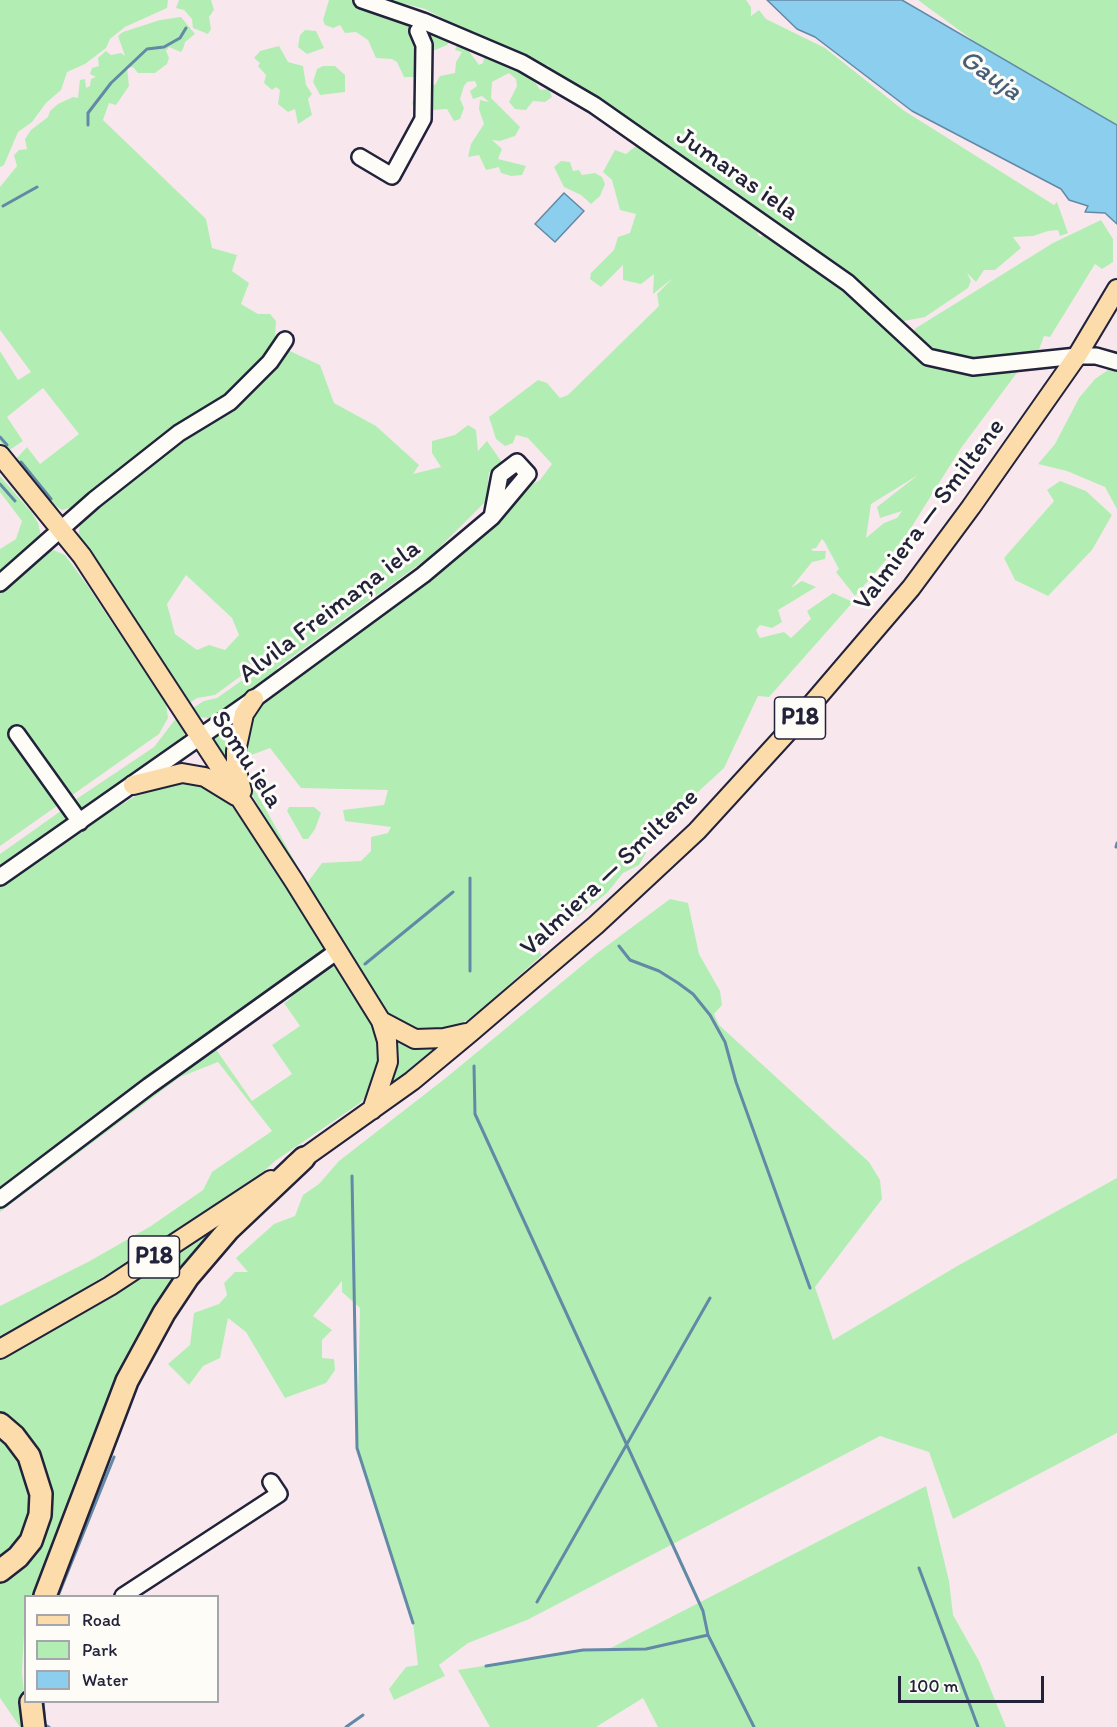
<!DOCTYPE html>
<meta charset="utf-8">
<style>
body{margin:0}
#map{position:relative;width:1117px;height:1727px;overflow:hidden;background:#f8e8ee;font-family:Itim,sans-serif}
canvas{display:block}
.legend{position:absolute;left:24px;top:1595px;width:195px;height:108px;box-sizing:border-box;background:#fdfcf7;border:2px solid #a5a5ac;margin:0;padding:8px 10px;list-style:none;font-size:18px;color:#22223b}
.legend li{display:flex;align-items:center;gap:12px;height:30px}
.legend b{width:30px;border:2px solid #a5a5ac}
.scale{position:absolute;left:898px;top:1676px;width:146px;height:27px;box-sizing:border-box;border:3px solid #22223b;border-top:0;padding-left:8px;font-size:18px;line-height:21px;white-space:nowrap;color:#22223b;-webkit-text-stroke:4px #fdfcf7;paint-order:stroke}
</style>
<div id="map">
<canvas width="1117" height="1727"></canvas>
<ul class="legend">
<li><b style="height:8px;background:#fddcac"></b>Road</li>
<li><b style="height:16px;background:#b2eeb4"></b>Park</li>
<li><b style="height:16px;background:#8cceed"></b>Water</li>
</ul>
<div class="scale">100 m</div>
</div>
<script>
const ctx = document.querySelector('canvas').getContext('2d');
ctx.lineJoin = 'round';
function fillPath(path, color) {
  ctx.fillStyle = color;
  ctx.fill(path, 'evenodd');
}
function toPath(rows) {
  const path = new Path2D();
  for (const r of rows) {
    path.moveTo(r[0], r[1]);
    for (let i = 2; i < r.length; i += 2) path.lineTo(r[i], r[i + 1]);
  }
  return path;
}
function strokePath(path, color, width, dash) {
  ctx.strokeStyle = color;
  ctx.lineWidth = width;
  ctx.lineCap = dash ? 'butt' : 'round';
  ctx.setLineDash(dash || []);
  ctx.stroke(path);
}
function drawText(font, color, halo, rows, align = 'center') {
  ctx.font = font + ' Itim,sans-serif';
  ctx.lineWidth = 6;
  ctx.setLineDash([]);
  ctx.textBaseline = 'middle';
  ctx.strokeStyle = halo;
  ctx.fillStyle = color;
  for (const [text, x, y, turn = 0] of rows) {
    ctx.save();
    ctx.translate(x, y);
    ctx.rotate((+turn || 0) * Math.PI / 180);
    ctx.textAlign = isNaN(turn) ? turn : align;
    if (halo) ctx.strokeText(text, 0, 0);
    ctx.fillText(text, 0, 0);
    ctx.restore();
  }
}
fillPath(toPath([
 [0,0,168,0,167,8,125,27,110,39,106,48,85,64,67,72,61,90,46,103,32,122,18,132,4,165,0,167],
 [179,0,211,0,214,10,209,17,211,29,208,34,193,28,192,19,184,10,176,8],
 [329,0,360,0,454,37,447,45,435,50,425,50,422,73,415,77,404,77,397,62,392,59,376,58,368,40,356,32,345,33,340,25,333,28,325,25,323,20],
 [389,0,746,0,751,7,751,16,759,10,766,19,825,48,903,110,1054,205,1057,202,1068,233,1060,236,1058,230,1048,231,1033,236,1013,237,1021,248,995,270,984,270,976,282,967,273,971,281,968,288,925,317,899,322,875,295,858,285,842,272,841,268,830,266,678,155,655,144,658,135,652,141,646,132,625,118,619,119,554,76,548,65,537,69,425,9],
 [918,0,1117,0,1117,129,978,44],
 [181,17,195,34,185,42,183,49,181,52,169,47,166,51,169,58,167,64,155,73,138,73,133,67,127,68,129,86,116,105,109,103,103,120,206,219,212,248,237,255,232,271,249,283,241,304,258,314,270,314,276,321,275,336,279,346,320,365,334,403,376,426,419,465,413,474,441,467,432,453,432,441,455,435,468,425,476,430,478,451,487,441,501,461,499,470,489,472,487,500,432,555,277,668,279,673,216,719,200,717,191,709,204,701,217,698,261,667,253,667,215,695,197,698,188,704,78,537,81,519,117,487,109,477,73,507,62,510,48,501,15,460,27,447,40,464,79,434,43,388,7,417,23,441,8,451,0,442,0,351,18,380,31,372,0,330,0,187,17,166,14,155,19,150,27,149,25,139,31,130,48,117,50,111,58,104,73,97,78,98,80,80,85,79,86,88,90,86,91,79,96,77,90,74,92,68,99,66,98,58,106,51,111,55,121,53,125,56,118,36,123,32,160,20],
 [186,575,232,618,239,635,225,650,209,645,197,650,175,634,167,604],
 [305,30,316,31,324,48,307,54,298,47,300,35],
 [459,40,474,46,468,50,479,65,483,63,485,53,527,69,540,90,549,89,552,97,545,102,533,101,526,110,515,109,509,102,517,86,516,79,509,73,492,82,491,98,520,127,515,136,500,141,492,140,502,149,498,159,526,166,522,175,511,176,501,173,499,167,486,170,479,155,468,157,471,144,484,124,479,109,480,100,489,102,482,96,473,99,470,91,477,86,475,81,467,82,464,86,460,99,464,108,460,119,454,121,447,109,418,111,412,104,415,92,421,91,428,82,435,85,440,76,455,73,456,62,462,52,455,50],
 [279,46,288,62,303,66,306,85,312,94,308,99,312,115,298,124,295,109,288,112,278,104,280,90,276,87,272,90,264,83,266,75,258,66,260,63,254,58,260,51],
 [323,66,335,66,345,75,345,92,320,95,313,82,317,69],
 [642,141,747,216,757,228,758,235,761,237,767,231,839,275,918,354,973,371,1019,370,961,448,904,539,855,596,836,572,839,569,824,541,822,539,816,548,811,549,813,551,826,551,825,559,812,562,791,588,802,581,816,587,778,610,782,622,772,628,760,625,756,630,760,638,784,632,791,638,811,619,807,611,833,593,853,602,769,697,758,696,724,768,663,824,639,865,623,873,607,893,537,948,542,955,472,1018,441,1032,415,1031,400,1024,382,1007,305,886,322,863,361,861,371,851,371,837,388,833,391,827,345,821,343,810,384,805,388,790,301,788,270,748,246,757,243,753,250,713,522,490,540,480,552,464,528,438,516,435,513,443,505,446,496,439,489,417,538,380,547,383,560,398,568,395,659,306,657,294,673,278,653,294,654,274,641,284,623,280,623,265,601,287,590,279,591,273,614,250,618,237,630,233,636,214,620,210,612,180,603,172,615,150,626,154],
 [918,475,877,507,880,518,902,511,897,518,884,523,866,538,871,504],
 [561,161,570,162,573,171,579,170,582,175,595,173,602,177,605,184,600,196,591,204,581,195,564,187,554,167],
 [1101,220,1113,239,1113,262,1102,269,1095,264,1050,337,1044,336,1037,355,964,363,937,356,911,335,916,328,1053,243],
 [1108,370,1117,372,1117,509,1105,487,1067,471,1038,464,1055,444,1079,398,1095,379],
 [0,476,32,513,38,523,41,536,0,574,0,549,16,539,22,521,0,492],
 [1060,481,1086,491,1112,515,1092,550,1048,596,1015,580,1004,558,1054,501,1047,490],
 [51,549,65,555,87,585,166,704,168,718,159,734,0,846,0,593],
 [177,717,185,731,183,740,83,810,77,810,72,802,154,747],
 [235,723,230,766,211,740],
 [242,767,298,867,294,868,291,864,250,791],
 [165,778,212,785,226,797,327,949,325,955,213,1045,252,1101,292,1074,272,1045,300,1026,284,1003,289,1000,305,978,332,962,339,967,381,1036,380,1067,374,1088,360,1103,275,1161,237,1196,0,1339,0,1306,88,1262,151,1226,203,1190,212,1172,272,1131,218,1062,180,1077,0,1212,0,884,50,848],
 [289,807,314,807,321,813,315,829,308,839,303,839,287,811],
 [65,808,67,821,0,868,0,854],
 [670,899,688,903,699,954,720,991,722,1005,714,1014,719,1025,869,1162,880,1180,882,1199,815,1287,833,1340,959,1265,1117,1178,1117,1433,953,1519,929,1452,880,1436,527,1620,468,1643,439,1665,445,1676,394,1700,389,1689,406,1667,418,1665,413,1623,357,1448,360,1308,342,1292,342,1281,313,1316,332,1330,322,1340,322,1358,334,1359,335,1370,326,1383,285,1398,246,1332,228,1318,220,1358,203,1366,189,1385,168,1364,190,1345,194,1313,219,1304,227,1295,224,1283,235,1272,248,1272,236,1258,274,1224,295,1216,303,1195,319,1184,339,1161,447,1077,596,954],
 [399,1039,438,1045,439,1048,395,1085,390,1081,394,1040],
 [228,1220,184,1268,37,1596,26,1596,22,1672,27,1727,20,1727,0,1698,0,1579,48,1511,0,1415,0,1359,93,1308],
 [0,1433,22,1460,34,1491,31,1521,11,1554,0,1562],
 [926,1486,949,1581,953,1615,979,1661,1006,1727,658,1727,643,1698,596,1727,490,1727,458,1670,583,1650,605,1651]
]), '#b2eeb4');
const water = toPath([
 [767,0,902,0,1117,125,1117,224,1105,213,1085,212,1088,206,1069,200,1061,189,912,111,815,37,797,29,767,0],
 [564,193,584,211,555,242,535,224,564,193]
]);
fillPath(water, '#8cceed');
strokePath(water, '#6289a6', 1.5);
strokePath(toPath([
 [88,125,88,113,111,83,147,49,164,47,180,38,186,28],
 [3,206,37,187],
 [0,437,7,445],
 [21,462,51,499],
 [0,484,15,501],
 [1116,847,1117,843],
 [470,878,470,971],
 [619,946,630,960,659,971,678,983,693,994,710,1015,725,1042,736,1082,810,1288],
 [365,964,453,892],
 [474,1066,475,1114,703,1611,708,1635],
 [352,1176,357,1448,413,1623],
 [919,1568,978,1727],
 [58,1596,114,1457],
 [537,1602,710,1298],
 [486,1666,583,1650,646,1649,708,1635,754,1727],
 [43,1702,45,1725,49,1727],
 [346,1727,363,1715]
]), '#6289a6', 3);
const minor = toPath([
 [362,0,423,21,522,63,594,105,848,283,928,357,973,367,1077,356,1096,356,1117,362],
 [360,157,392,176,423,119,424,45,418,31],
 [0,583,94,500,179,433,230,402,270,362,285,340],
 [17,734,80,822],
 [0,877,254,699,423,575,492,517,528,474,517,462,500,475,492,517],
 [0,1199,149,1086,336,952],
 [123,1596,279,1494,271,1482]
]);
const major = toPath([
 [0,455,82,556,294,881,381,1021,387,1041,388,1062,372,1110],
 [133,785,182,773,205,777,236,796],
 [242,791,236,767,236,751,244,714,254,699],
 [381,1021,415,1039,444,1038,466,1033],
 [294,1165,412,1081,471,1032,596,925,697,831,793,726,911,588,971,507,1077,356,1117,289],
 [0,1349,110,1286,271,1180]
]);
const highway = toPath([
 [0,1424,14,1436,29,1456,41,1494,40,1515,31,1541,18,1557,0,1571],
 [45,1596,127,1381,164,1313,188,1277,229,1229,304,1158],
 [31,1702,34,1727]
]);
strokePath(minor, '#22223b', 20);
strokePath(major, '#22223b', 22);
strokePath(highway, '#22223b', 26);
strokePath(minor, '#fdfcf7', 15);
strokePath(major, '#fddcac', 18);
strokePath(highway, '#fddcac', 21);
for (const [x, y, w] of [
 [800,718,51],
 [154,1257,51]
]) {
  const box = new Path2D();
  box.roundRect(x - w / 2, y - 21, w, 42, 4.5);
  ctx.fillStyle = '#fdfcf7';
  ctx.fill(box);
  strokePath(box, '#22223b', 1.5);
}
drawText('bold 24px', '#22223b', null, [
 ["P18",800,718],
 ["P18",154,1257]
]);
drawText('26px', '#22223b', '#fdfcf7', [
 ["Jumaras iela",737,175,35],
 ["Valmiera — Smiltene",930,515,-53],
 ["Alvila Freimaņa iela",330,612,-37],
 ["Somu iela",246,760,57],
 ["Valmiera — Smiltene",610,873,-43]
]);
drawText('italic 27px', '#475e79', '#fdfcf7', [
 ["Gauja",990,76,35]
]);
</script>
